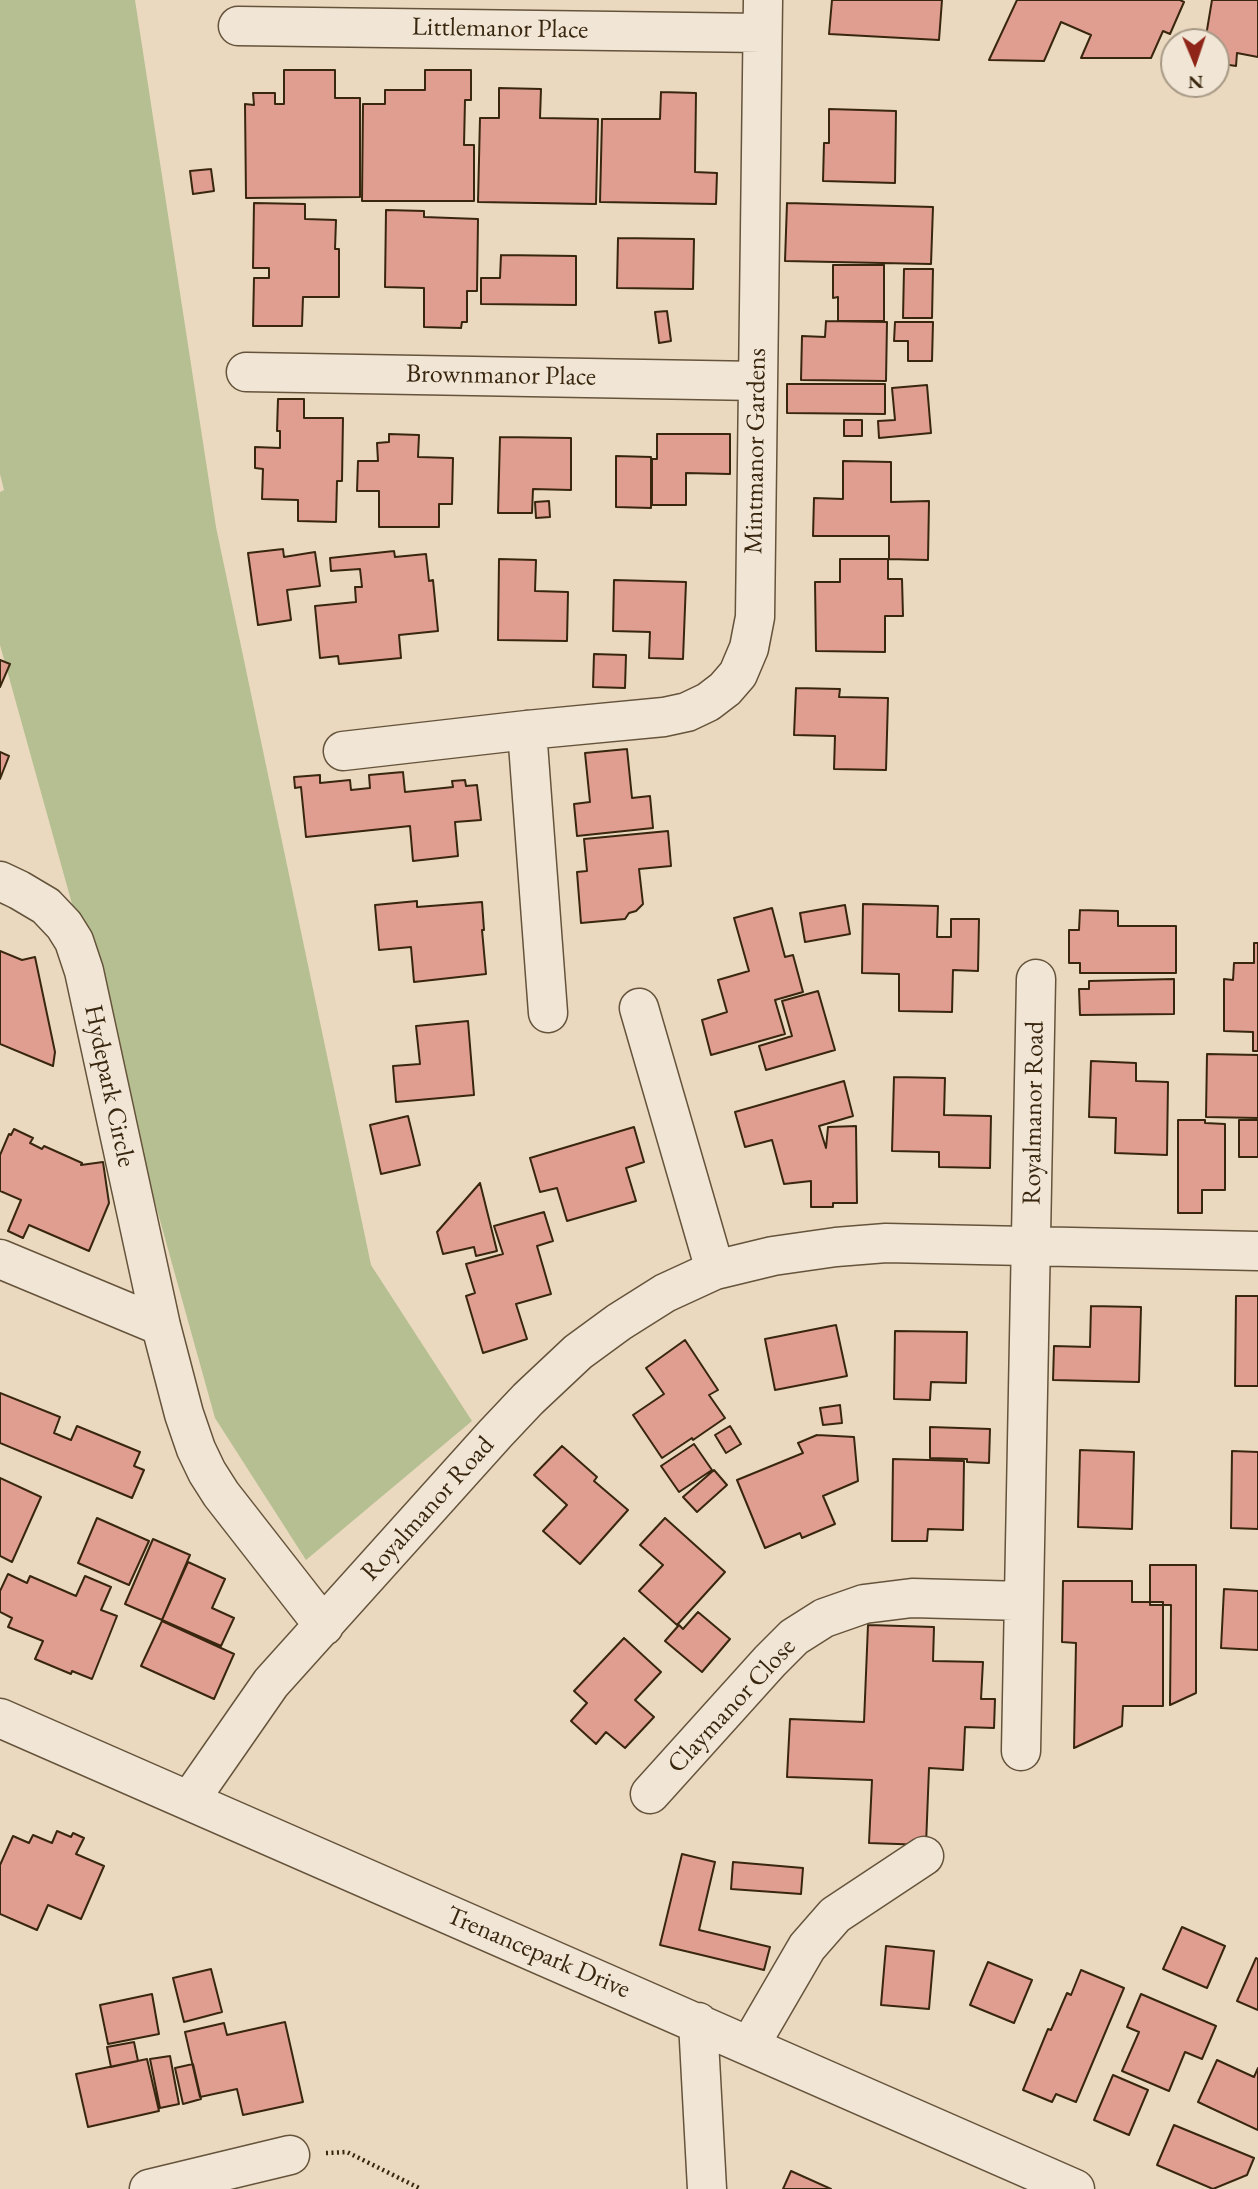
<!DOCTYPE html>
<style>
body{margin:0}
#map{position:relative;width:1258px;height:2189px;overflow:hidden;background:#ead9be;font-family:"EB Garamond",serif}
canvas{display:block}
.north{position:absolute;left:1160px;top:28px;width:70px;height:70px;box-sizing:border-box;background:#f1e6d5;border:2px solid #a79986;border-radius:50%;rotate:178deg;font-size:19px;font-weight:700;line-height:28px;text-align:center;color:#39260f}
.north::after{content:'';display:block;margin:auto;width:24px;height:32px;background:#8f2418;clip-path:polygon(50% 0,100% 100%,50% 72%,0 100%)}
</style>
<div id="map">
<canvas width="1258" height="2189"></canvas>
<div class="north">N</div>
</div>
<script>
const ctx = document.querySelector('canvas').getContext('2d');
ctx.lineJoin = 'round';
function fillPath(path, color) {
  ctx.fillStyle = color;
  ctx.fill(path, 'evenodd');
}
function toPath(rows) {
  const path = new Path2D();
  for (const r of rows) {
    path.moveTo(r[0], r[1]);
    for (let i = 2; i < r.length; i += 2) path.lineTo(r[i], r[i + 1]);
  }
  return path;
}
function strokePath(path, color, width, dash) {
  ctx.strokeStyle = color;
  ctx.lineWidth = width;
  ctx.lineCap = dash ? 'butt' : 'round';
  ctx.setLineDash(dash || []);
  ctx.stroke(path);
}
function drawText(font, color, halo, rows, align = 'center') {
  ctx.font = font + ' "EB Garamond",serif';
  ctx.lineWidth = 6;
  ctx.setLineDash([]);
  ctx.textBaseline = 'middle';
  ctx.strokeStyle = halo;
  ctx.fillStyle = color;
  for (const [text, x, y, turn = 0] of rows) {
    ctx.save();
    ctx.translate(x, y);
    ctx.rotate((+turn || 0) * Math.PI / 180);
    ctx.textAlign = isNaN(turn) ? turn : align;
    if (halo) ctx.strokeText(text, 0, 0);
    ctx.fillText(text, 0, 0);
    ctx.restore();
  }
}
fillPath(toPath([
 [0,0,135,0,216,527,371,1265,472,1421,306,1560,215,1418,0,645,0,492,4,490,0,474]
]), '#b6bf92');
const building = toPath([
 [832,0,942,0,939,40,829,34,832,0],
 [1017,0,1180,0,1184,2,1170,34,1163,31,1151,58,1081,58,1091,35,1061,22,1044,61,989,60,1017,0],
 [1212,0,1258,0,1258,57,1237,53,1236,66,1216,63,1216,42,1205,42,1212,0],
 [284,70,335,70,335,98,360,98,360,197,246,198,245,104,254,105,253,93,275,93,275,104,284,104,284,70],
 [425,70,471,70,471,100,465,100,464,145,474,145,474,201,362,201,363,104,385,104,385,90,425,90,425,70],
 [499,88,541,89,540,118,598,119,596,204,478,202,480,118,499,118,499,88],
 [661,92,696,93,695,172,717,173,716,204,600,202,602,119,660,119,661,92],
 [829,109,896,111,895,183,823,181,824,143,829,143,829,109],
 [211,169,214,191,193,194,190,171,211,169],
 [254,203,305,204,305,219,336,220,335,249,339,249,339,297,303,297,302,326,253,326,254,278,269,278,269,268,253,268,254,203],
 [787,203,933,207,931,264,785,261,787,203],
 [386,210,424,211,424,217,478,219,477,291,467,291,467,322,462,322,461,328,424,327,424,288,385,287,386,210],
 [618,238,694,239,693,289,617,288,618,238],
 [501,255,576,256,576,305,481,304,481,278,500,278,501,255],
 [833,265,884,265,884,321,838,321,838,297,833,298,833,265],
 [904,269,933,269,932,318,903,318,904,269],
 [667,311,671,341,659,343,655,312,667,311],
 [826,321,887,322,886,381,801,380,802,336,825,337,826,321],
 [895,322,933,322,932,361,908,361,908,341,894,341,895,322],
 [787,384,885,384,885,414,787,413,787,384],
 [927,385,931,433,879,438,878,421,895,420,892,388,927,385],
 [278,399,304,399,304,418,343,418,342,481,337,481,336,522,298,521,298,500,262,499,263,469,255,468,255,447,280,448,280,431,277,431,278,399],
 [844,420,862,420,862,436,844,436,844,420],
 [389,434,419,435,418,457,453,458,452,504,439,504,439,527,379,527,379,491,357,491,358,461,378,461,377,443,389,442,389,434],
 [657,434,730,434,730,474,686,473,686,505,652,505,652,459,657,459,657,434],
 [500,437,571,438,571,490,533,489,532,513,498,513,500,437],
 [616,456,651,457,651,508,616,507,616,456],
 [843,461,891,462,891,502,929,501,928,560,889,559,889,536,813,536,814,498,843,499,843,461],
 [549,501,550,517,536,518,535,502,549,501],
 [283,549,284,557,315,552,320,586,287,590,291,620,258,625,248,553,283,549],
 [394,551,395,557,426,554,429,581,433,580,438,631,399,635,401,658,339,664,338,656,320,658,315,606,356,602,355,587,362,587,360,569,331,571,330,558,394,551],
 [499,559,536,560,535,591,568,592,567,641,498,640,499,559],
 [840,559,888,559,888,579,902,579,903,616,885,616,885,652,816,651,815,582,840,582,840,559],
 [614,580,686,582,683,659,649,658,650,632,613,631,614,580],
 [594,654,626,655,625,688,593,687,594,654],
 [0,660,10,664,0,687,0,660],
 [796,688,840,689,839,697,888,698,886,770,834,769,835,736,794,735,796,688],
 [627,749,632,798,650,796,653,828,577,836,574,804,590,802,585,753,627,749],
 [0,752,9,756,0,779,0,752],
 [403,772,405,792,453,787,452,781,465,780,466,786,477,785,481,820,455,822,458,856,413,861,410,826,306,837,301,787,295,788,294,777,320,775,320,783,350,780,351,790,370,788,369,775,403,772],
 [668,831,671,866,639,869,643,904,636,911,629,913,625,919,581,923,577,872,587,871,584,839,668,831],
 [417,901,417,907,482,902,484,930,482,930,486,974,414,982,411,947,379,950,375,905,417,901],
 [863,904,938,906,937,937,951,937,951,919,979,919,978,971,953,970,952,1012,899,1011,899,974,862,973,863,904],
 [845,905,850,934,805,942,800,913,845,905],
 [772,908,785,957,793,955,803,992,775,1000,785,1034,711,1055,702,1020,727,1012,718,980,749,971,734,918,772,908],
 [1080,910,1118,911,1118,926,1176,926,1176,973,1080,973,1080,963,1069,963,1069,930,1079,930,1080,910],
 [1254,943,1258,943,1258,1051,1253,1051,1253,1032,1224,1031,1224,979,1233,980,1234,963,1254,963,1254,943],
 [0,951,22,960,35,957,55,1052,53,1066,0,1044,0,951],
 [1174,979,1174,1014,1080,1015,1079,989,1089,989,1089,981,1174,979],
 [818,991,835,1050,766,1070,759,1046,792,1036,782,1001,818,991],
 [468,1021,474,1095,396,1102,393,1066,420,1064,416,1026,468,1021],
 [1207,1054,1258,1055,1258,1118,1206,1117,1207,1054],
 [1091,1061,1136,1063,1136,1081,1168,1082,1167,1155,1115,1153,1116,1118,1089,1117,1091,1061],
 [894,1077,945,1078,944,1115,991,1116,990,1168,939,1167,939,1152,892,1151,894,1077],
 [844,1081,853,1116,819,1126,826,1148,828,1127,856,1126,857,1203,833,1203,833,1207,811,1207,811,1181,784,1184,772,1140,745,1147,735,1112,844,1081],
 [408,1116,420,1165,381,1174,370,1125,408,1116],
 [1178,1120,1205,1120,1205,1123,1225,1124,1225,1190,1202,1190,1202,1213,1178,1213,1178,1120],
 [1239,1120,1258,1120,1258,1157,1239,1157,1239,1120],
 [634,1127,644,1162,626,1168,636,1201,567,1221,557,1188,540,1192,530,1158,634,1127],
 [14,1129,33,1138,30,1143,42,1149,44,1146,82,1163,81,1165,103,1162,109,1203,89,1251,29,1225,23,1238,8,1231,21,1200,0,1191,0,1155,9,1134,11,1135,14,1129],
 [480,1183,497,1251,476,1256,474,1247,443,1254,437,1232,480,1183],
 [544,1212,553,1241,537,1246,551,1294,516,1304,527,1339,483,1353,466,1296,475,1293,466,1264,503,1254,494,1226,544,1212],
 [1236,1296,1258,1296,1258,1386,1235,1386,1236,1296],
 [1091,1306,1141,1307,1139,1382,1053,1380,1054,1346,1090,1347,1091,1306],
 [836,1325,847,1376,775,1390,765,1339,836,1325],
 [895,1331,967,1332,966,1383,931,1382,930,1400,894,1399,895,1331],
 [685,1340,718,1390,709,1395,725,1418,693,1440,692,1438,662,1458,633,1415,664,1394,646,1368,685,1340],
 [0,1393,60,1417,54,1433,71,1440,77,1426,140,1452,134,1466,144,1470,132,1498,0,1443,0,1393],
 [840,1405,842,1423,823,1425,820,1408,840,1405],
 [730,1426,741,1444,726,1453,715,1435,730,1426],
 [930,1427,990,1429,989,1463,967,1462,967,1459,930,1458,930,1427],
 [817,1435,854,1437,858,1481,823,1496,835,1524,802,1538,800,1533,765,1548,737,1480,803,1453,798,1443,817,1435],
 [694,1444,712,1470,679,1492,661,1466,694,1444],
 [562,1446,597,1477,594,1481,628,1510,580,1564,543,1531,567,1505,534,1475,562,1446],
 [1080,1450,1134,1452,1132,1529,1078,1527,1080,1450],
 [1232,1451,1258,1452,1258,1529,1231,1528,1232,1451],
 [893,1459,964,1461,963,1530,928,1529,927,1541,892,1541,893,1459],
 [714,1470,727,1485,697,1512,683,1497,714,1470],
 [0,1478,41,1497,12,1562,0,1556,0,1478],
 [97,1518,149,1541,129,1585,78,1563,97,1518],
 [665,1518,725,1572,677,1625,639,1591,663,1565,640,1545,665,1518],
 [153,1539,190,1555,162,1620,125,1604,153,1539],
 [188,1562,225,1579,212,1608,234,1618,221,1646,162,1620,188,1562],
 [1150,1565,1196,1565,1196,1693,1170,1705,1171,1605,1150,1605,1150,1565],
 [8,1574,27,1583,30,1576,76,1596,85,1576,111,1587,101,1610,117,1616,92,1679,72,1671,71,1674,35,1659,43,1641,8,1627,12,1618,0,1612,0,1591,8,1574],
 [1063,1581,1132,1581,1132,1602,1163,1602,1163,1706,1123,1706,1122,1726,1074,1748,1076,1643,1062,1642,1063,1581],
 [1224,1589,1258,1591,1258,1650,1221,1648,1224,1589],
 [698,1612,730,1639,702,1672,665,1641,679,1625,683,1629,698,1612],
 [162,1621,234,1654,214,1699,141,1666,162,1621],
 [868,1625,934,1627,933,1661,983,1662,981,1699,995,1699,994,1728,965,1727,963,1770,929,1768,926,1845,869,1843,872,1780,787,1777,790,1719,864,1722,868,1625],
 [624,1638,661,1672,635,1700,654,1717,625,1748,606,1732,596,1744,571,1721,587,1703,574,1691,624,1638],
 [57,1831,71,1837,73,1833,84,1838,76,1854,104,1866,81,1919,48,1905,37,1930,0,1914,0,1865,13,1836,29,1843,33,1835,52,1843,57,1831],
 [682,1854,715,1862,699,1930,770,1947,764,1970,660,1945,682,1854],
 [733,1862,803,1868,801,1894,731,1889,733,1862],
 [1182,1927,1225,1946,1207,1988,1163,1969,1182,1927],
 [886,1946,934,1951,929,2009,881,2005,886,1946],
 [1256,1958,1258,1959,1258,2010,1237,2001,1256,1958],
 [988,1962,1032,1980,1014,2023,970,2005,988,1962],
 [211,1969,222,2012,184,2022,173,1978,211,1969],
 [1081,1970,1124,1988,1076,2102,1056,2094,1052,2102,1023,2090,1048,2029,1051,2030,1067,1993,1071,1995,1081,1970],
 [152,1994,159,2034,108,2044,100,2005,152,1994],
 [1141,1994,1216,2026,1202,2059,1185,2052,1169,2091,1122,2071,1139,2032,1127,2027,1141,1994],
 [285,2022,303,2102,243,2115,237,2089,200,2097,185,2032,224,2023,227,2035,285,2022],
 [134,2042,138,2061,111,2067,107,2047,134,2042],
 [170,2056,179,2104,160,2108,150,2059,170,2056],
 [147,2059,159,2111,88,2127,76,2074,147,2059],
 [1217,2060,1254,2077,1258,2068,1258,2130,1198,2102,1217,2060],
 [193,2064,201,2099,183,2104,175,2068,193,2064],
 [1113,2075,1148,2090,1129,2135,1094,2120,1113,2075],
 [1174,2125,1254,2158,1247,2175,1213,2189,1157,2165,1174,2125],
 [791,2171,831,2189,783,2189,791,2171]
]);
fillPath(building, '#e09e91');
strokePath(building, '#39260f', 2);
const minor = toPath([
 [238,26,762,33],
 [246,372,757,381],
 [527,730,548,1013],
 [343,751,527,730,664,717,687,712,708,702,725,689,738,674,749,648,755,617,763,0],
 [0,881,19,890,46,906,64,925,74,941,84,971,161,1326,184,1414,196,1449,207,1472,221,1494,324,1626],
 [639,1008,715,1270],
 [0,1259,161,1326],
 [0,1718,1075,2189],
 [1021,1751,1036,979],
 [650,1794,770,1661,794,1637,824,1618,864,1604,912,1598,1023,1601],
 [189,1801,271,1683,495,1434,528,1399,578,1352,619,1322,665,1293,715,1270,773,1256,836,1247,886,1243,1258,1251],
 [698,2022,707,2189],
 [750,2045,807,1947,835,1915,924,1856],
 [149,2189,290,2155]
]);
strokePath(minor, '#65533b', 41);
strokePath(toPath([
 [326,2153,347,2152,421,2189]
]), '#39260f', 4.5, [2, 3.5]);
strokePath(minor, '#f1e6d5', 38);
drawText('26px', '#39260f', '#f1e6d5', [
 ["Littlemanor Place",500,29,1],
 ["Brownmanor Place",501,376,1],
 ["Mintmanor Gardens",756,451,-89],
 ["Hydepark Circle",109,1086,78],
 ["Royalmanor Road",1034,1113,-89],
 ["Royalmanor Road",428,1509,-48],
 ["Claymanor Close",732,1706,-47],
 ["Trenancepark Drive",538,1953,23]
]);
</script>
